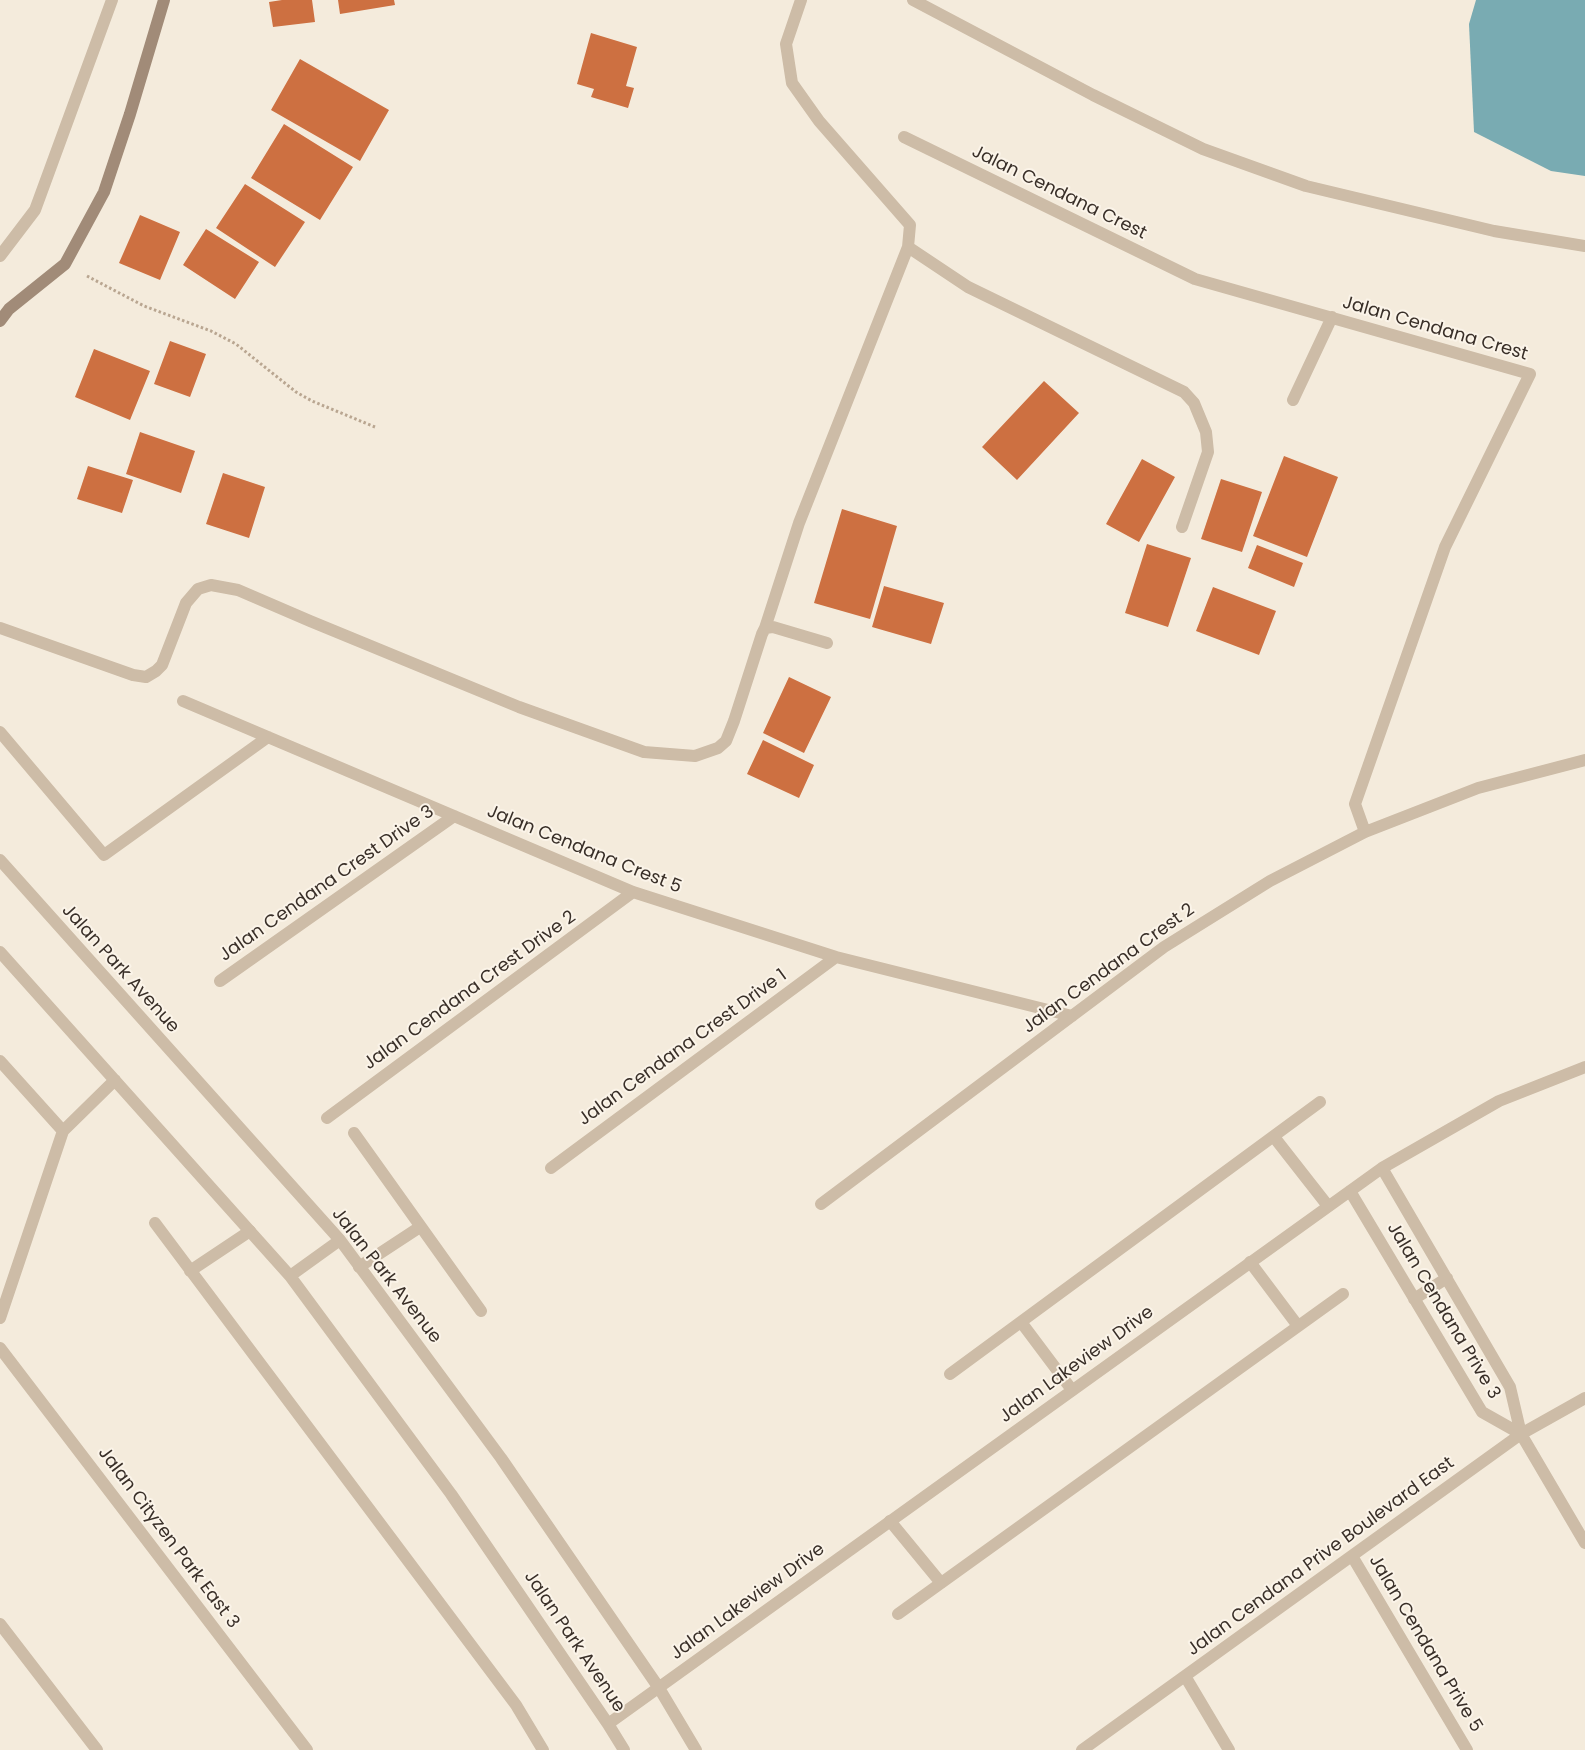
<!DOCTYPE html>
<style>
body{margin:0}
canvas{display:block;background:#f4ebdc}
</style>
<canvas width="1585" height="1750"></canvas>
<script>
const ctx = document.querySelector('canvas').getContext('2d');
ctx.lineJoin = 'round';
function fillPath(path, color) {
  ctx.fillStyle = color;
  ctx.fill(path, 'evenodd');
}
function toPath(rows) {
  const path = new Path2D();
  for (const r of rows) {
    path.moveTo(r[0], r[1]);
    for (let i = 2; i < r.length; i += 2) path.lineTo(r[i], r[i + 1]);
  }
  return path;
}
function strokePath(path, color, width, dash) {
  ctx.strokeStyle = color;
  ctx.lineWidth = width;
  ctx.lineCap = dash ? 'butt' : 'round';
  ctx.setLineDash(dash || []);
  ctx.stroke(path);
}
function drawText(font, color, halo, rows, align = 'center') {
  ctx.font = font + ' Poppins,sans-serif';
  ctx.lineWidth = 4;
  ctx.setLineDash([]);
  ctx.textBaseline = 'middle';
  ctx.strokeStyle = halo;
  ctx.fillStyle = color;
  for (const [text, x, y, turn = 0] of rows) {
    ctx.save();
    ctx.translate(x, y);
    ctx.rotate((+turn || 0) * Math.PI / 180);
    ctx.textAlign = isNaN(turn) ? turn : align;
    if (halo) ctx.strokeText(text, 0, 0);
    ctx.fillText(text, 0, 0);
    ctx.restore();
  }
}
fillPath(toPath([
 [1476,0,1585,0,1585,176,1551,171,1474,132,1469,24]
]), '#79abb2');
fillPath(toPath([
 [282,0,312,0,315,22,273,27,269,2],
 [338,0,394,0,395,5,340,14],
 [591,33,637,47,626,86,634,88,628,108,591,97,594,89,577,84],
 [300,59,389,110,360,161,271,110],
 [284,124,353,167,320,220,251,178],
 [245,184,305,222,275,267,216,228],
 [140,215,180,232,160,280,119,263],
 [206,229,259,262,235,299,183,265],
 [170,341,206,354,190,397,154,384],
 [94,349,150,371,130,420,75,397],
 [1044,381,1079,413,1017,480,982,447],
 [140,432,195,451,181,493,126,474],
 [1284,456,1338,477,1307,557,1253,536],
 [1142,459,1175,477,1139,542,1106,524],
 [88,466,133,480,122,513,77,499],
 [223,473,265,487,249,538,206,524],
 [1221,479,1262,492,1242,552,1201,539],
 [842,509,897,526,870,619,814,603],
 [1147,544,1191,558,1168,627,1125,613],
 [1257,545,1303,563,1294,587,1248,568],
 [884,586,944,603,931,644,872,627],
 [1213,587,1276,611,1259,655,1196,631],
 [789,677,831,697,804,753,763,733],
 [763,740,814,765,799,798,747,774]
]), '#cd7041');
strokePath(toPath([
 [87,276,144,306,211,331,236,344,296,392,312,401,375,427]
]), '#b9a691', 3, [2.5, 2.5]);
strokePath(toPath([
 [0,256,35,210,112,0],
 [354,1133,481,1311],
 [1274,1137,1328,1206],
 [155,1223,516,1705,543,1750],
 [1250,1262,1298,1326],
 [359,1267,420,1227],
 [190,1271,250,1231],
 [1021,1322,1072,1390],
 [950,1374,1320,1102],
 [890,1521,941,1583],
 [898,1614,1343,1294]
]), '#cdbca7', 12);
strokePath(toPath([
 [913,0,1093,95,1203,149,1306,186,1494,231,1585,246],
 [904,137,1195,279,1530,374,1445,547,1355,804,1365,832],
 [908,247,968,287,1184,392,1194,403,1206,432,1208,452,1182,527],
 [1293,400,1332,317],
 [0,628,133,675,146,677,156,671,162,665,186,603,198,589,211,585,238,590,310,621,519,707,644,752,695,756,718,748,726,741,734,721,762,634,765,628,773,627,827,643],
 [765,628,799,523,908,247,910,225,819,121,792,83,786,44,801,0],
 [183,701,633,892,836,957,1072,1016],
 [0,732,104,855,268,737],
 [0,860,340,1240,501,1458,659,1688,696,1750],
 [0,952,290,1276,451,1494,608,1724,624,1750],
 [220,981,454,816],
 [0,1061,63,1131],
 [327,1118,633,892],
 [551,1168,836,957],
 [1382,1168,1510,1387,1521,1434,1585,1543],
 [1350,1191,1482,1412,1521,1434],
 [821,1204,1164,947,1270,881,1365,832,1478,788,1585,760],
 [290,1276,340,1240],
 [1414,1299,1447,1278],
 [0,1318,63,1131,115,1080],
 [0,1348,307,1750],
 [1352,1556,1467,1750],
 [0,1624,97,1750],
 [1185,1676,1229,1750],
 [608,1724,1382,1168,1499,1101,1585,1067],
 [1082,1750,1521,1434,1585,1398]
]), '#cdbca7', 12);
strokePath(toPath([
 [0,321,9,309,65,264,104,192,130,114,164,0]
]), '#a18b78', 12);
drawText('18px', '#392f28', '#fbf4e9', [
 ["Jalan Cendana Crest",1059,193,26],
 ["Jalan Cendana Crest",1435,329,16],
 ["Jalan Cendana Crest 5",584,850,22],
 ["Jalan Cendana Crest Drive 3",327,884,-35],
 ["Jalan Park Avenue",120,969,48],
 ["Jalan Cendana Crest 2",1109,969,-36],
 ["Jalan Cendana Crest Drive 2",470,991,-36],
 ["Jalan Cendana Crest Drive 1",683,1048,-36],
 ["Jalan Park Avenue",386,1276,52],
 ["Jalan Cendana Prive 3",1443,1311,59],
 ["Jalan Lakeview Drive",1077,1365,-36],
 ["Jalan Cityzen Park East 3",168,1538,53],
 ["Jalan Cendana Prive Boulevard East",1321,1557,-36],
 ["Jalan Lakeview Drive",748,1602,-36],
 ["Jalan Park Avenue",574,1642,56],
 ["Jalan Cendana Prive 5",1425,1644,59]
]);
</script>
